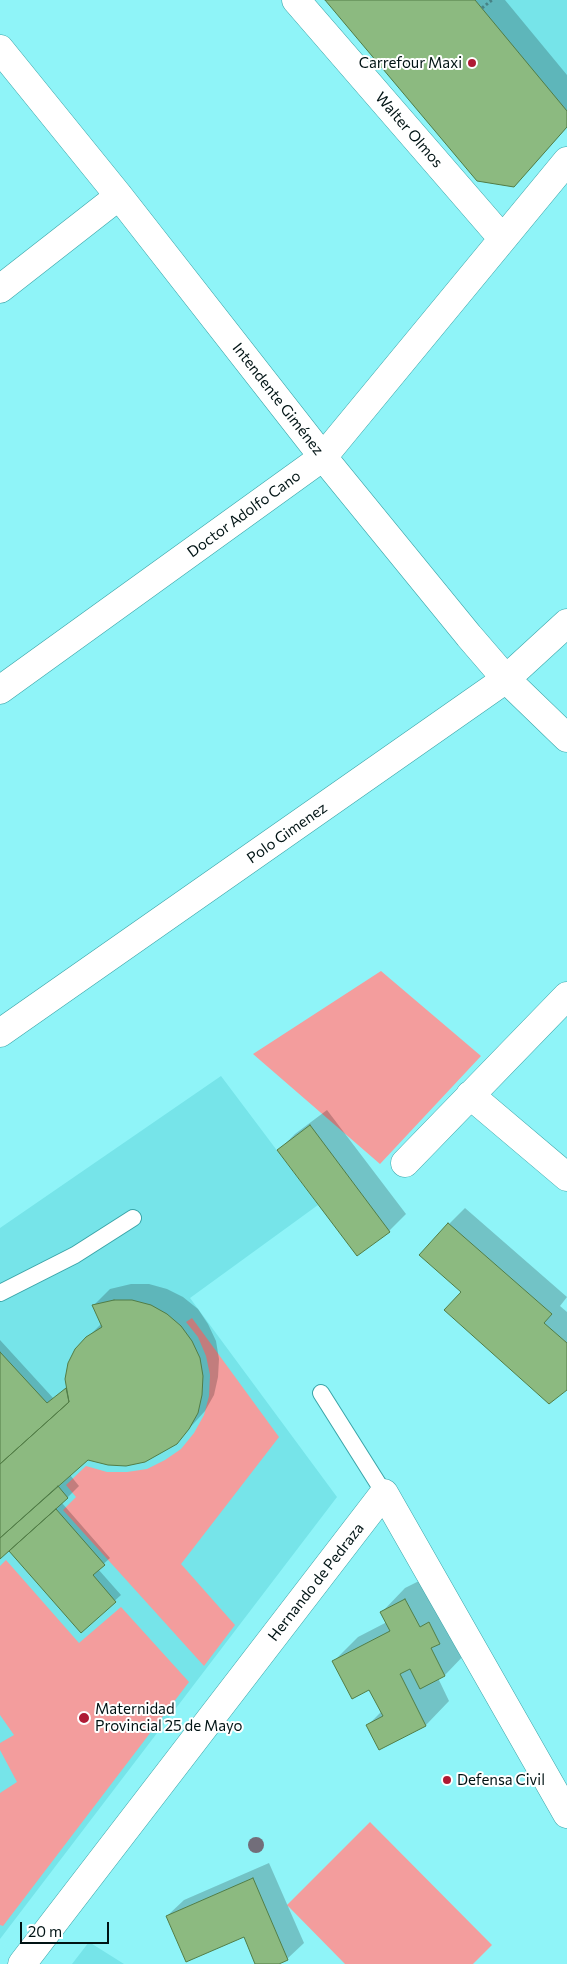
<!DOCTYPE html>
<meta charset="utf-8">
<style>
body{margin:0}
#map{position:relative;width:567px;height:1964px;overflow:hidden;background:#8ff4f8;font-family:Commissioner,sans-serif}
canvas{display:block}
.scale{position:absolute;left:20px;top:1922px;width:89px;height:22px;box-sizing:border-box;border:2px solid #001314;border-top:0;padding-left:6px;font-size:15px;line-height:18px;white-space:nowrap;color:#001314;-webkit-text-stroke:4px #fff;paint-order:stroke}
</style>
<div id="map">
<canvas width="567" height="1964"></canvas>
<div class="scale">20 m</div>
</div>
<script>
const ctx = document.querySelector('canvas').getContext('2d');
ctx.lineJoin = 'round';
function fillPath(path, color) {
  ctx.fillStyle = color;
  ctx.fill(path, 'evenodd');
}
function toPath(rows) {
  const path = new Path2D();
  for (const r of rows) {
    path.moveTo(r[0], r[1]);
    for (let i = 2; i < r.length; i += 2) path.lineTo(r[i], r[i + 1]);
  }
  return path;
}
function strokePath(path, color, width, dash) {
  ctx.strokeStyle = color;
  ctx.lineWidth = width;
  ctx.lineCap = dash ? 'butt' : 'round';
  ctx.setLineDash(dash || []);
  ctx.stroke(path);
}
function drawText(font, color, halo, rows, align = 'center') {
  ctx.font = font + ' Commissioner,sans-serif';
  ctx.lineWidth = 4;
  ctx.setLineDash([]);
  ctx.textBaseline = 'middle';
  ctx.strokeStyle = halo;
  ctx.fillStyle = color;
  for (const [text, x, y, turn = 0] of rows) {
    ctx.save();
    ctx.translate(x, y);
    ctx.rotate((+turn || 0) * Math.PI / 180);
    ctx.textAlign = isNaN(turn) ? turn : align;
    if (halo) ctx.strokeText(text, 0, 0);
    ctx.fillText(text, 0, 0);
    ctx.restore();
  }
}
fillPath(toPath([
 [325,0,567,0,567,127,514,187,477,181],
 [221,1076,318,1205,190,1298,337,1497,0,1939,0,1228],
 [89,1942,124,1964,72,1964]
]), '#76e4e9');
fillPath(toPath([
 [381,971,481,1056,380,1164,253,1054],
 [192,1318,279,1437,181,1564,235,1625,204,1666,63,1510,76,1497,66,1485,86,1466,107,1472,127,1472,147,1469,165,1460,181,1449,194,1433,204,1415,209,1396,210,1375,206,1356,198,1337,186,1322],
 [6,1560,79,1643,121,1607,189,1682,3,1926,0,1925,0,1793,17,1782,0,1750,0,1743,14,1735,0,1715,0,1566],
 [370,1822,492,1945,473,1964,345,1964,287,1905]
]), '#f39d9d');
fillPath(toPath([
 [326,0,505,0,567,75,567,127,530,169],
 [327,1110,406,1214,389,1231,357,1254,279,1150,295,1134],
 [465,1208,567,1297,560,1306,567,1312,567,1389,463,1292,449,1224],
 [131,1284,149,1284,167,1289,183,1297,198,1309,208,1324,216,1341,219,1359,218,1377,214,1395,205,1411,176,1443,88,1459,70,1475,79,1486,62,1503,110,1558,98,1569,121,1595,81,1631,14,1545,0,1557,0,1340,54,1399,67,1387,87,1338,102,1323,94,1305,110,1289],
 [429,1576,468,1651,445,1675,438,1678,449,1701,426,1725,380,1748,368,1725,382,1711,370,1688,334,1661,358,1637,387,1622,382,1612,405,1588],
 [269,1863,304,1943,287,1959,276,1964,257,1964,244,1935,167,1916,184,1900]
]), '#0003');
const building = toPath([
 [325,0,475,0,567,111,567,127,514,187,477,181,325,0],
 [310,1125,390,1232,357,1256,277,1150,310,1125],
 [448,1223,552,1314,544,1323,567,1343,567,1390,549,1404,444,1310,461,1292,419,1255,448,1223],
 [114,1300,132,1300,151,1305,167,1314,181,1326,192,1341,200,1358,203,1376,202,1395,198,1413,189,1429,177,1444,145,1462,126,1466,108,1465,88,1460,0,1538,0,1464,69,1402,65,1379,68,1363,75,1349,86,1337,102,1327,92,1305,114,1300],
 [0,1352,47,1403,66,1388,69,1402,0,1464,0,1352],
 [58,1486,68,1498,0,1559,0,1538,58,1486],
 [56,1509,105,1565,93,1575,116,1602,81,1633,9,1551,56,1509],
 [405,1599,420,1627,429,1622,440,1644,431,1648,445,1676,420,1689,410,1669,400,1674,426,1726,379,1750,366,1725,383,1716,369,1690,352,1699,332,1661,390,1631,380,1612,405,1599],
 [253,1878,288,1960,279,1964,255,1964,244,1937,186,1962,166,1916,253,1878]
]);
fillPath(building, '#8cba80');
strokePath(building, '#527d46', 1);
const lane = toPath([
 [0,1293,75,1255,133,1218],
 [321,1393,384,1493]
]);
const street = toPath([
 [296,0,502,238],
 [0,49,119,196,323,457,469,636,506,679,567,738],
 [0,289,119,196],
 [0,690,323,457,567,161],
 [0,1033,506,679,567,623],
 [470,1095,567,1177],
 [405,1163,567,996],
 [22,1964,384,1493,567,1814]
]);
strokePath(lane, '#3aa4a8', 18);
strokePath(street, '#3aa4a8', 29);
strokePath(toPath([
 [482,8,492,0]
]), '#478386', 3, [2.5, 2.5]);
strokePath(lane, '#fff', 16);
strokePath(street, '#fff', 28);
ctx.fillStyle = '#726e7a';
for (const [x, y] of [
 [256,1845]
]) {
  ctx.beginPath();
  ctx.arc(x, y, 8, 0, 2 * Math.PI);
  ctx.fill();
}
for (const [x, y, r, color] of [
 [472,63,5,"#af1a34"],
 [84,1718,6,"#af1a34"],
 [447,1780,5,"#af1a34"]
]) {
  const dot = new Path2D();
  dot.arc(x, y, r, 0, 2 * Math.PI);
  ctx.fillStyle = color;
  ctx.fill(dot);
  strokePath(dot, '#fff', 2);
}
drawText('15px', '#001314', '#fff', [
 ["Carrefour Maxi",462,63,"right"],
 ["Maternidad",95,1709],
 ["Provincial 25 de Mayo",95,1726],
 ["Defensa Civil",457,1780]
], 'left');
drawText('15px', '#001314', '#fff', [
 ["Walter Olmos",409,130,49],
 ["Intendente Giménez",278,399,52],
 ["Doctor Adolfo Cano",244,514,-36],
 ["Polo Gimenez",287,833,-35],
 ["Hernando de Pedraza",316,1582,-52]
]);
</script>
